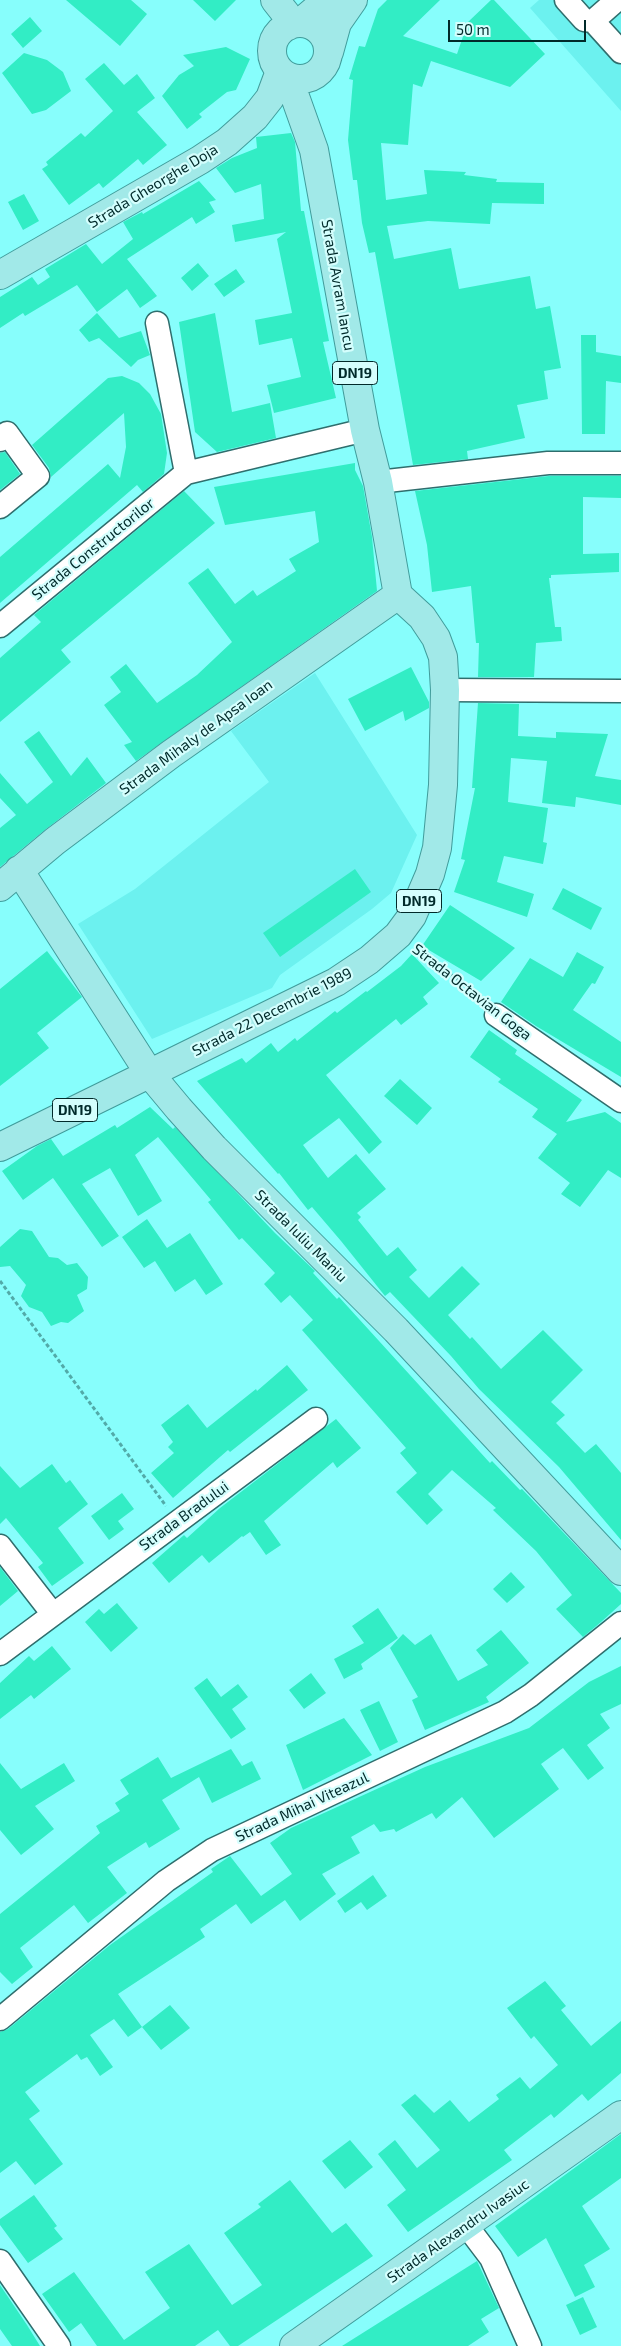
<!DOCTYPE html>
<style>
body{margin:0}
#map{position:relative;width:621px;height:2346px;overflow:hidden;background:#87fefc;font-family:"Exo 2",sans-serif}
canvas{display:block}
.scale{position:absolute;left:448px;top:20px;width:138px;height:22px;box-sizing:border-box;border:2px solid #012a2a;border-top:0;padding-left:6px;font-size:15px;line-height:18px;white-space:nowrap;color:#012a2a;-webkit-text-stroke:4px #d4fefd;paint-order:stroke}
</style>
<div id="map">
<canvas width="621" height="2346"></canvas>
<div class="scale">50 m</div>
</div>
<script>
const ctx = document.querySelector('canvas').getContext('2d');
ctx.lineJoin = 'round';
function fillPath(path, color) {
  ctx.fillStyle = color;
  ctx.fill(path, 'evenodd');
}
function toPath(rows) {
  const path = new Path2D();
  for (const r of rows) {
    if (r.length === 3) {
      path.moveTo(r[0] + r[2], r[1]);
      path.arc(r[0], r[1], r[2], 0, 2 * Math.PI);
      continue;
    }
    path.moveTo(r[0], r[1]);
    for (let i = 2; i < r.length; i += 2) path.lineTo(r[i], r[i + 1]);
  }
  return path;
}
function strokePath(path, color, width, dash) {
  ctx.strokeStyle = color;
  ctx.lineWidth = width;
  ctx.lineCap = dash ? 'butt' : 'round';
  ctx.setLineDash(dash || []);
  ctx.stroke(path);
}
function drawText(font, color, halo, rows, align = 'center') {
  ctx.font = font + ' "Exo 2",sans-serif';
  ctx.lineWidth = 4.5;
  ctx.setLineDash([]);
  ctx.textBaseline = 'middle';
  ctx.strokeStyle = halo;
  ctx.fillStyle = color;
  for (const [text, x, y, turn = 0] of rows) {
    ctx.save();
    ctx.translate(x, y);
    ctx.rotate((+turn || 0) * Math.PI / 180);
    ctx.textAlign = isNaN(turn) ? turn : align;
    if (halo) ctx.strokeText(text, 0, 0);
    ctx.fillText(text, 0, 0);
    ctx.restore();
  }
}
fillPath(toPath([
 [539,0,621,0,621,111,530,8],
 [315,673,417,835,391,893,372,909,280,975,272,988,152,1039,78,924,135,889,269,782,231,731]
]), '#6cf1ef');
fillPath(toPath([
 [66,0,131,0,147,14,120,46],
 [193,0,236,0,215,21],
 [387,0,440,0,403,36,457,54,468,22,491,0,494,0,545,54,510,87,431,61,422,87,413,84,408,145,381,143,386,200,427,194,424,170,466,172,464,175,497,179,496,182,544,183,544,204,492,203,490,224,428,221,387,226,394,259,451,248,459,289,530,276,536,309,550,306,561,368,544,371,548,399,517,405,525,438,467,451,468,459,413,465,375,252,369,253,362,223,357,180,353,180,348,140,353,80,349,79,359,46,365,47,378,9],
 [30,17,42,31,23,48,11,34],
 [226,47,250,59,236,90,227,92,199,114,202,117,187,129,162,96,179,75,194,66,183,55],
 [24,53,47,60,63,72,71,91,46,110,32,114,2,73],
 [104,63,124,85,137,74,155,98,137,112,167,145,143,165,138,159,103,188,99,183,69,205,42,169,48,165,46,162,81,133,85,137,113,111,85,79],
 [291,133,295,142,301,211,304,211,329,341,323,342,336,398,274,413,267,385,301,377,292,338,259,345,255,320,292,313,277,239,286,232,235,242,232,225,264,219,261,184,235,193,216,168,232,158,257,148,256,137],
 [199,181,216,200,209,202,215,212,196,224,192,217,127,259,157,296,140,308,127,289,97,312,77,285,25,316,23,313,0,328,0,297,32,277,38,285,50,277,45,269,86,244,102,264,133,239,123,222,142,212,143,214],
 [24,194,39,221,23,230,8,202],
 [198,263,209,276,192,291,181,278],
 [236,269,245,282,224,297,214,284],
 [97,313,119,338,141,331,150,355,138,360,131,367,99,338,89,342,79,330],
 [215,313,232,412,270,403,276,438,217,452,195,432,179,322],
 [581,335,596,335,596,352,621,356,621,383,606,381,605,434,582,434],
 [122,376,139,383,150,394,161,414,167,453,164,474,143,492,137,485,0,603,0,557,108,464,120,478,126,447,124,413,51,477,49,468,32,445,108,378],
 [5,452,20,474,0,490,0,453],
 [355,463,355,470,363,486,372,537,377,591,136,761,124,745,132,742,104,705,121,692,110,677,126,664,157,703,197,675,232,642,188,583,208,568,235,604,253,590,257,596,296,571,289,559,319,542,315,511,225,525,214,487],
 [549,476,621,476,621,498,583,497,583,554,619,553,619,572,551,575,551,578,549,578,555,627,561,627,562,641,536,643,534,677,478,677,479,643,476,643,471,586,432,592,427,545,415,491],
 [184,491,215,523,61,650,71,662,0,722,0,658,41,622,34,615],
 [411,667,429,702,429,708,405,721,403,711,365,731,348,699],
 [478,703,519,704,518,736,556,738,556,732,608,734,595,776,621,780,621,805,576,797,575,807,542,803,547,761,511,758,508,802,548,808,543,842,547,843,543,864,504,856,497,882,534,894,527,917,454,892,465,860,461,859,475,788,472,788],
 [39,731,71,776,87,757,106,783,46,829,0,867,0,828,16,815,0,798,0,773,27,804,53,782,24,742],
 [355,869,371,892,280,957,263,933],
 [563,888,602,908,591,930,552,909],
 [450,905,515,948,481,981,422,946],
 [47,951,82,997,37,1033,49,1048,0,1086,0,989],
 [577,952,604,967,595,984,592,983,573,1010,621,1042,621,1077,536,1026,501,1002,530,958,563,977],
 [412,954,439,983,423,997,428,1004,401,1025,396,1019,326,1075,382,1142,369,1154,339,1118,303,1145,328,1178,356,1154,386,1189,357,1213,361,1217,358,1220,387,1256,398,1247,417,1270,409,1277,429,1298,462,1266,480,1284,448,1315,470,1339,472,1337,501,1369,543,1330,583,1370,551,1402,565,1415,556,1423,585,1453,596,1444,621,1473,621,1540,559,1467,479,1389,451,1356,390,1292,385,1296,341,1241,312,1207,308,1210,279,1173,278,1174,197,1081,242,1058,246,1063,271,1043,278,1052,295,1038,297,1041,335,1011,337,1013,366,991,367,992,401,966],
 [489,1030,517,1050,515,1054,582,1100,566,1122,605,1112,621,1123,621,1178,608,1170,580,1207,561,1194,570,1183,538,1158,557,1134,532,1117,538,1109,498,1082,501,1079,470,1057],
 [400,1079,432,1108,417,1125,384,1096],
 [150,1107,173,1129,175,1127,275,1233,315,1271,313,1273,337,1299,339,1297,490,1463,492,1461,520,1490,522,1489,621,1593,621,1604,601,1622,583,1637,556,1609,572,1595,536,1551,493,1510,496,1508,452,1470,428,1494,443,1510,427,1525,396,1492,417,1473,400,1453,406,1448,302,1330,313,1320,290,1295,281,1303,264,1284,275,1273,242,1238,239,1240,208,1202,211,1200,158,1137,135,1155,162,1201,138,1216,110,1168,82,1184,119,1236,102,1247,53,1178,23,1200,2,1171,37,1146,51,1139,63,1156,115,1125,117,1128],
 [147,1219,167,1248,190,1233,223,1284,206,1295,195,1279,175,1292,155,1261,144,1268,122,1237],
 [20,1229,32,1231,49,1257,58,1258,67,1265,77,1263,88,1277,87,1289,77,1295,84,1311,68,1323,61,1322,51,1326,42,1312,29,1307,21,1296,26,1285,10,1266,0,1267,0,1247],
 [287,1365,308,1390,230,1452,228,1450,173,1498,151,1473,174,1453,168,1447,173,1442,161,1425,188,1404,207,1428,256,1389,257,1391],
 [336,1419,361,1448,337,1468,333,1462,264,1521,281,1545,266,1555,250,1532,243,1537,242,1536,209,1563,202,1555,169,1583,152,1563,184,1535,187,1538,220,1508],
 [52,1464,66,1483,70,1480,88,1504,58,1528,84,1563,52,1586,38,1567,43,1563,6,1518,0,1524,0,1466,20,1488],
 [122,1493,134,1509,118,1521,124,1529,109,1540,91,1516],
 [0,1567,18,1591,0,1606],
 [511,1572,525,1587,507,1603,493,1589],
 [117,1603,138,1628,111,1652,85,1622,99,1609,104,1614],
 [378,1608,398,1638,361,1664,363,1669,344,1679,334,1659,364,1643,352,1626],
 [501,1630,529,1663,486,1697,489,1702,425,1730,412,1700,418,1697,390,1648,403,1634,415,1645,431,1634,458,1681,488,1665,476,1650],
 [52,1646,71,1669,34,1699,31,1695,0,1719,0,1683,29,1656,34,1661],
 [621,1666,621,1704,600,1714,610,1728,587,1745,604,1768,588,1780,563,1748,541,1764,559,1789,494,1838,462,1797,436,1819,432,1813,396,1832,394,1829,380,1832,374,1824,351,1837,360,1853,322,1874,336,1894,300,1921,285,1900,251,1924,236,1904,200,1929,205,1937,118,1994,142,2027,128,2037,114,2019,90,2035,113,2067,100,2076,87,2057,81,2060,77,2054,25,2092,40,2111,29,2119,63,2164,35,2185,16,2161,0,2173,0,2032,8,2029,110,1945,213,1872,211,1869,230,1856,261,1896,292,1874,270,1843,291,1828,425,1767,529,1728,589,1682],
 [311,1673,326,1693,304,1709,289,1690],
 [207,1678,221,1697,238,1684,248,1697,232,1709,246,1729,231,1739,194,1688],
 [379,1701,398,1742,380,1751,360,1710],
 [344,1718,372,1755,303,1790,286,1745],
 [231,1749,242,1766,252,1761,261,1779,212,1803,199,1777,162,1800,180,1829,149,1848,146,1842,107,1867,127,1893,88,1923,74,1905,20,1948,33,1967,12,1984,0,1972,0,1914,100,1833,96,1826,120,1811,115,1803,129,1794,120,1780,158,1757,171,1778],
 [0,1763,21,1789,64,1763,75,1781,35,1806,54,1829,21,1855,0,1830],
 [373,1875,387,1896,367,1910,361,1902,345,1913,337,1901],
 [545,1981,566,2006,561,2010,591,2046,621,2021,621,2073,588,2101,582,2094,554,2118,551,2114,504,2150,512,2160,408,2232,387,2205,406,2190,378,2154,395,2140,417,2168,440,2150,401,2105,415,2094,434,2113,450,2100,469,2122,499,2099,496,2095,520,2077,530,2089,558,2065,534,2036,531,2039,507,2008],
 [170,2005,190,2028,161,2050,142,2027],
 [621,2134,621,2178,582,2206,610,2249,584,2265,595,2287,575,2297,546,2238,518,2257,495,2226],
 [350,2140,373,2167,345,2189,322,2161],
 [290,2180,332,2233,346,2223,373,2256,238,2346,230,2346,218,2330,195,2346,97,2346,81,2323,69,2332,42,2294,74,2272,124,2340,170,2308,145,2272,189,2244,232,2305,262,2285,224,2233,261,2207,258,2204],
 [34,2195,57,2226,54,2228,63,2239,28,2263,0,2225,0,2219],
 [477,2261,499,2308,481,2319,489,2332,468,2346,342,2346],
 [0,2285,27,2325,40,2346,12,2346,0,2329],
 [583,2297,597,2327,580,2335,566,2305]
]), '#32edc5');
const minor = toPath([
 [566,0,584,20,593,21,621,52],
 [593,21,617,0],
 [157,323,186,473],
 [0,440,7,433,38,476,0,507],
 [378,482,548,463,621,463],
 [0,626,186,473,365,430],
 [445,690,621,691],
 [496,1015,621,1101],
 [0,1546,52,1613],
 [0,1654,316,1419],
 [0,2019,166,1881,212,1850,505,1712,531,1695,621,1623],
 [466,2225,491,2258,530,2346],
 [0,2261,59,2346]
]);
const major = toPath([
 [275,0,286,14,288,26],
 [301,22,327,0],
 [300,51,28],
 [329,52,337,23,353,0],
 [288,77,314,150,365,430,378,482,398,595],
 [0,275,200,160,227,142,255,117,270,98,280,71],
 [19,870,149,1073,179,1109,214,1148,396,1330,621,1571],
 [0,887,55,841,171,754,398,595],
 [0,1147,336,982,369,960,398,935,412,916,430,874,437,848,443,785,445,690,443,657,436,638,422,617,398,595],
 [294,2346,621,2115]
]);
strokePath(minor, '#2f6e6d', 25);
strokePath(major, '#419c9b', 30);
strokePath(toPath([
 [415,947,484,1000],
 [0,1281,166,1506]
]), '#52aaa8', 3, [4, 2.5]);
strokePath(minor, '#fff', 22);
strokePath(major, '#a1e9e8', 28);
for (const [x, y, w] of [
 [355,373,45],
 [419,901,45],
 [75,1110,45]
]) {
  const box = new Path2D();
  box.roundRect(x - w / 2, y - 11.5, w, 23, 4);
  ctx.fillStyle = '#d4fefd';
  ctx.fill(box);
  strokePath(box, '#012a2a', 1);
}
drawText('bold 14px', '#012a2a', null, [
 ["DN19",355,373],
 ["DN19",419,901],
 ["DN19",75,1110]
]);
drawText('15px', '#012a2a', '#d4fefd', [
 ["Strada Gheorghe Doja",153,186,-31],
 ["Strada Avram Iancu",338,285,80],
 ["Strada Constructorilor",93,549,-39],
 ["Strada Mihaly de Apsa Ioan",196,737,-36],
 ["Strada Octavian Goga",472,992,38],
 ["Strada 22 Decembrie 1989",272,1012,-27],
 ["Strada Iuliu Maniu",301,1236,45],
 ["Strada Bradului",184,1516,-36],
 ["Strada Mihai Viteazul",302,1807,-25],
 ["Strada Alexandru Ivasiuc",458,2231,-35]
]);
</script>
